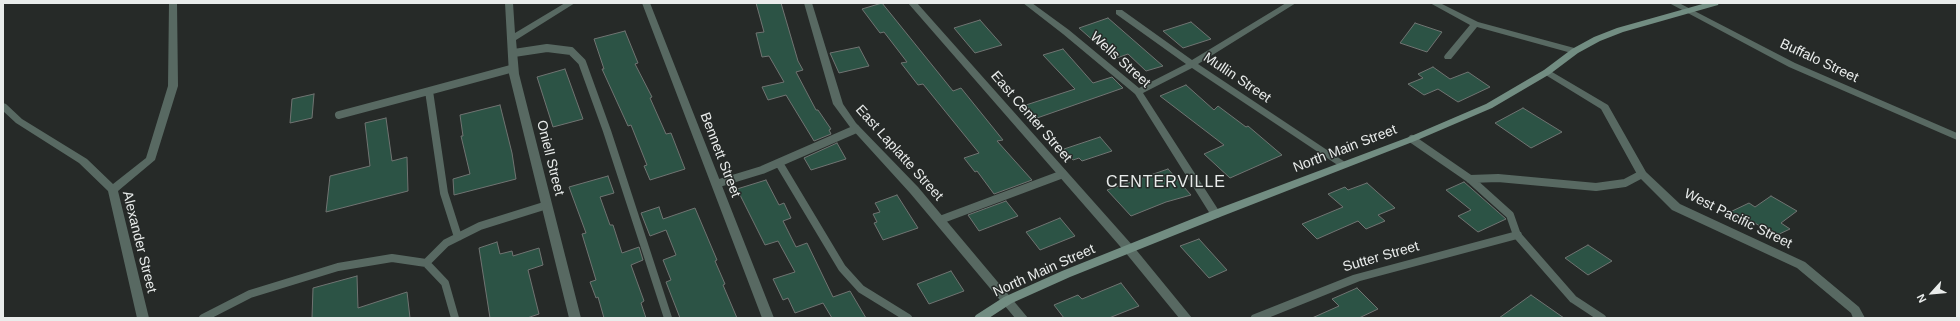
<!DOCTYPE html>
<style>
body{margin:0}
#map{position:relative;width:1960px;height:321px;overflow:hidden;background:#262a28;font-family:Arial,sans-serif}
canvas{display:block}
.frame{position:absolute;inset:0;border:4px solid #e9eceb;pointer-events:none}
.north{position:absolute;left:1912px;top:273px;width:40px;height:40px;-webkit-text-stroke:3px #262a28;paint-order:stroke;rotate:243deg;font-size:11px;font-weight:700;line-height:16px;text-align:center;color:#e9eceb}
.north::after{content:'';display:block;margin:auto;width:14px;height:18px;background:#e9eceb;clip-path:polygon(50% 0,100% 100%,50% 72%,0 100%)}
</style>
<div id="map">
<canvas width="1960" height="321"></canvas>
<div class="frame"></div>
<div class="north">N</div>
</div>
<script>
const ctx = document.querySelector('canvas').getContext('2d');
ctx.lineJoin = 'round';
function fillPath(path, color) {
  ctx.fillStyle = color;
  ctx.fill(path, 'evenodd');
}
function toPath(rows) {
  const path = new Path2D();
  for (const r of rows) {
    path.moveTo(r[0], r[1]);
    for (let i = 2; i < r.length; i += 2) path.lineTo(r[i], r[i + 1]);
  }
  return path;
}
function strokePath(path, color, width, dash) {
  ctx.strokeStyle = color;
  ctx.lineWidth = width;
  ctx.lineCap = dash ? 'butt' : 'round';
  ctx.setLineDash(dash || []);
  ctx.stroke(path);
}
function drawText(font, color, halo, rows, align = 'center') {
  ctx.font = font + ' Arial,sans-serif';
  ctx.lineWidth = 3;
  ctx.setLineDash([]);
  ctx.textBaseline = 'middle';
  ctx.strokeStyle = halo;
  ctx.fillStyle = color;
  for (const [text, x, y, turn = 0] of rows) {
    ctx.save();
    ctx.translate(x, y);
    ctx.rotate((+turn || 0) * Math.PI / 180);
    ctx.textAlign = isNaN(turn) ? turn : align;
    if (halo) ctx.strokeText(text, 0, 0);
    ctx.fillText(text, 0, 0);
    ctx.restore();
  }
}
const building = toPath([
 [756,3,781,3,798,61,803,70,796,72,816,110,818,110,831,129,829,130,831,134,814,141,786,95,768,100,762,87,784,82,769,56,762,57,756,33,764,32,756,3],
 [882,3,953,91,961,88,1003,140,997,141,1032,180,994,194,977,171,975,172,964,158,979,153,923,84,918,85,901,63,907,62,884,32,880,33,862,9,882,3],
 [1108,18,1163,66,1146,71,1128,54,1114,59,1079,28,1108,18],
 [980,20,1002,45,975,53,954,28,980,20],
 [1191,22,1211,39,1183,48,1163,31,1191,22],
 [1415,23,1442,32,1427,52,1400,43,1415,23],
 [625,31,638,63,635,64,652,97,650,98,666,134,671,133,685,169,650,180,644,166,647,165,631,125,628,126,602,69,604,69,594,39,625,31],
 [859,47,869,66,839,73,830,53,859,47],
 [1063,49,1093,83,1112,77,1123,88,1037,118,1026,105,1075,89,1043,55,1063,49],
 [1433,67,1450,79,1468,72,1490,87,1458,102,1438,89,1424,95,1408,84,1423,78,1418,74,1433,67],
 [565,69,583,119,553,127,537,77,565,69],
 [1186,85,1214,110,1218,106,1246,127,1248,126,1282,155,1230,178,1204,154,1224,145,1160,96,1186,85],
 [314,94,312,118,290,123,292,99,314,94],
 [500,105,512,153,516,179,454,195,453,179,470,174,461,136,463,136,460,115,500,105],
 [1523,108,1562,132,1531,148,1495,123,1523,108],
 [386,118,392,161,407,157,408,191,326,212,330,176,370,166,365,123,386,118],
 [1100,137,1112,151,1082,161,1079,158,1073,160,1064,149,1100,137],
 [837,143,846,159,811,170,804,158,837,143],
 [1168,169,1191,195,1166,202,1131,216,1107,190,1168,169],
 [608,176,614,193,600,197,610,225,613,225,622,253,639,247,643,260,631,265,644,301,641,303,646,318,604,318,598,297,596,298,590,282,596,280,582,234,586,233,569,187,608,176],
 [766,180,779,205,784,203,791,218,783,221,796,247,807,243,833,297,850,291,866,318,832,318,823,303,795,313,788,298,783,300,773,279,795,272,778,241,765,245,737,189,766,180],
 [1464,182,1489,204,1506,219,1478,232,1458,216,1471,210,1446,190,1464,182],
 [1367,183,1395,208,1378,215,1385,221,1366,229,1358,221,1317,239,1302,224,1343,207,1328,194,1345,187,1348,190,1367,183],
 [897,195,918,228,883,240,874,223,877,222,873,214,880,212,875,203,897,195],
 [1771,196,1797,211,1781,223,1790,229,1775,236,1755,223,1747,227,1728,213,1749,203,1755,207,1771,196],
 [1006,201,1018,216,979,231,968,215,1006,201],
 [659,207,663,219,695,208,717,260,715,261,725,284,723,285,737,318,680,318,666,282,671,280,663,260,676,255,666,230,650,236,641,213,659,207],
 [1060,218,1075,236,1040,250,1026,232,1060,218],
 [1199,239,1227,270,1209,278,1180,246,1199,239],
 [497,242,500,254,512,251,513,256,539,248,543,265,528,270,539,314,527,318,490,318,479,248,497,242],
 [1588,245,1612,261,1588,275,1565,258,1588,245],
 [951,271,964,291,929,304,917,284,951,271],
 [357,276,358,308,407,292,410,318,312,318,313,288,357,276],
 [1121,283,1139,306,1109,318,1064,318,1054,305,1078,295,1082,299,1121,283],
 [1357,288,1378,309,1359,318,1312,318,1339,306,1332,299,1357,288],
 [1531,295,1564,318,1499,318,1531,295]
]);
fillPath(building, '#2c5345');
strokePath(building, '#707472', 1);
strokePath(toPath([
 [514,53,547,48,571,51,582,62,607,131,668,318],
 [339,115,429,91],
 [1412,139,1470,179,1510,215,1517,235,1573,299,1602,318],
 [779,163,842,268,861,289,908,318],
 [1470,179,1498,178,1596,187,1625,183,1642,174],
 [716,184,762,170,856,129],
 [940,220,1063,174],
 [458,237,444,193,429,91,514,68],
 [426,263,446,243,480,226,547,205],
 [203,318,250,294,338,267,392,258,426,263,445,283,455,318]
]), '#586962', 8);
fillPath(toPath([
 [169,3,177,3,178,86,155,160,118,191,149,318,137,318,108,191,79,163,16,123,3,111,3,103,6,104,22,119,87,159,113,184,146,158,168,86,169,3],
 [505,3,513,3,515,33,565,3,575,3,516,40,519,74,581,318,569,318,509,74,505,3],
 [642,3,650,3,774,318,762,318,642,3],
 [804,3,812,3,843,104,856,123,918,187,1028,318,1015,318,910,193,850,127,833,104,804,3],
 [908,3,917,3,1133,246,1192,318,1179,318,1125,252,908,3],
 [1023,3,1032,3,1069,30,1139,88,1186,64,1116,14,1116,10,1122,10,1192,60,1286,3,1296,3,1198,64,1348,164,1343,167,1339,166,1192,68,1143,93,1221,214,1220,217,1216,218,1212,217,1135,94,1063,34,1023,3],
 [1430,3,1440,3,1478,22,1578,49,1579,51,1575,54,1477,27,1451,59,1445,59,1444,57,1445,55,1470,25,1430,3],
 [1669,3,1679,3,1795,63,1957,133,1957,140,1789,67,1669,3],
 [1547,69,1608,105,1646,172,1680,204,1805,262,1859,307,1865,318,1853,318,1851,313,1797,268,1672,210,1638,176,1601,109,1544,74,1542,72,1547,69],
 [1517,231,1521,232,1522,235,1521,238,1360,281,1268,318,1250,318,1252,315,1353,275,1517,231]
]), '#586962');
fillPath(toPath([
 [1706,3,1719,3,1718,5,1623,32,1600,41,1578,53,1550,74,1492,108,1415,141,1220,217,1070,277,1012,303,989,318,974,318,976,315,1004,297,1062,271,1212,211,1409,137,1486,104,1544,70,1572,49,1594,37,1617,28,1706,3]
]), '#728d82');
drawText('14px', '#e9eceb', '#262a28', [
 ["Wells Street",1120,60,42],
 ["Buffalo Street",1819,61,25],
 ["Mullin Street",1237,78,34],
 ["East Center Street",1031,117,49],
 ["North Main Street",1345,149,-21],
 ["East Laplatte Street",899,153,48],
 ["Bennett Street",720,155,69],
 ["Oniell Street",550,158,76],
 ["West Pacific Street",1738,219,26],
 ["Alexander Street",139,242,76],
 ["Sutter Street",1381,257,-16],
 ["North Main Street",1044,271,-24]
]);
ctx.letterSpacing = '1px';
drawText('16px', '#e9eceb', '#262a28', [
 ["CENTERVILLE",1166,183]
]);
ctx.letterSpacing = '0px';
</script>
